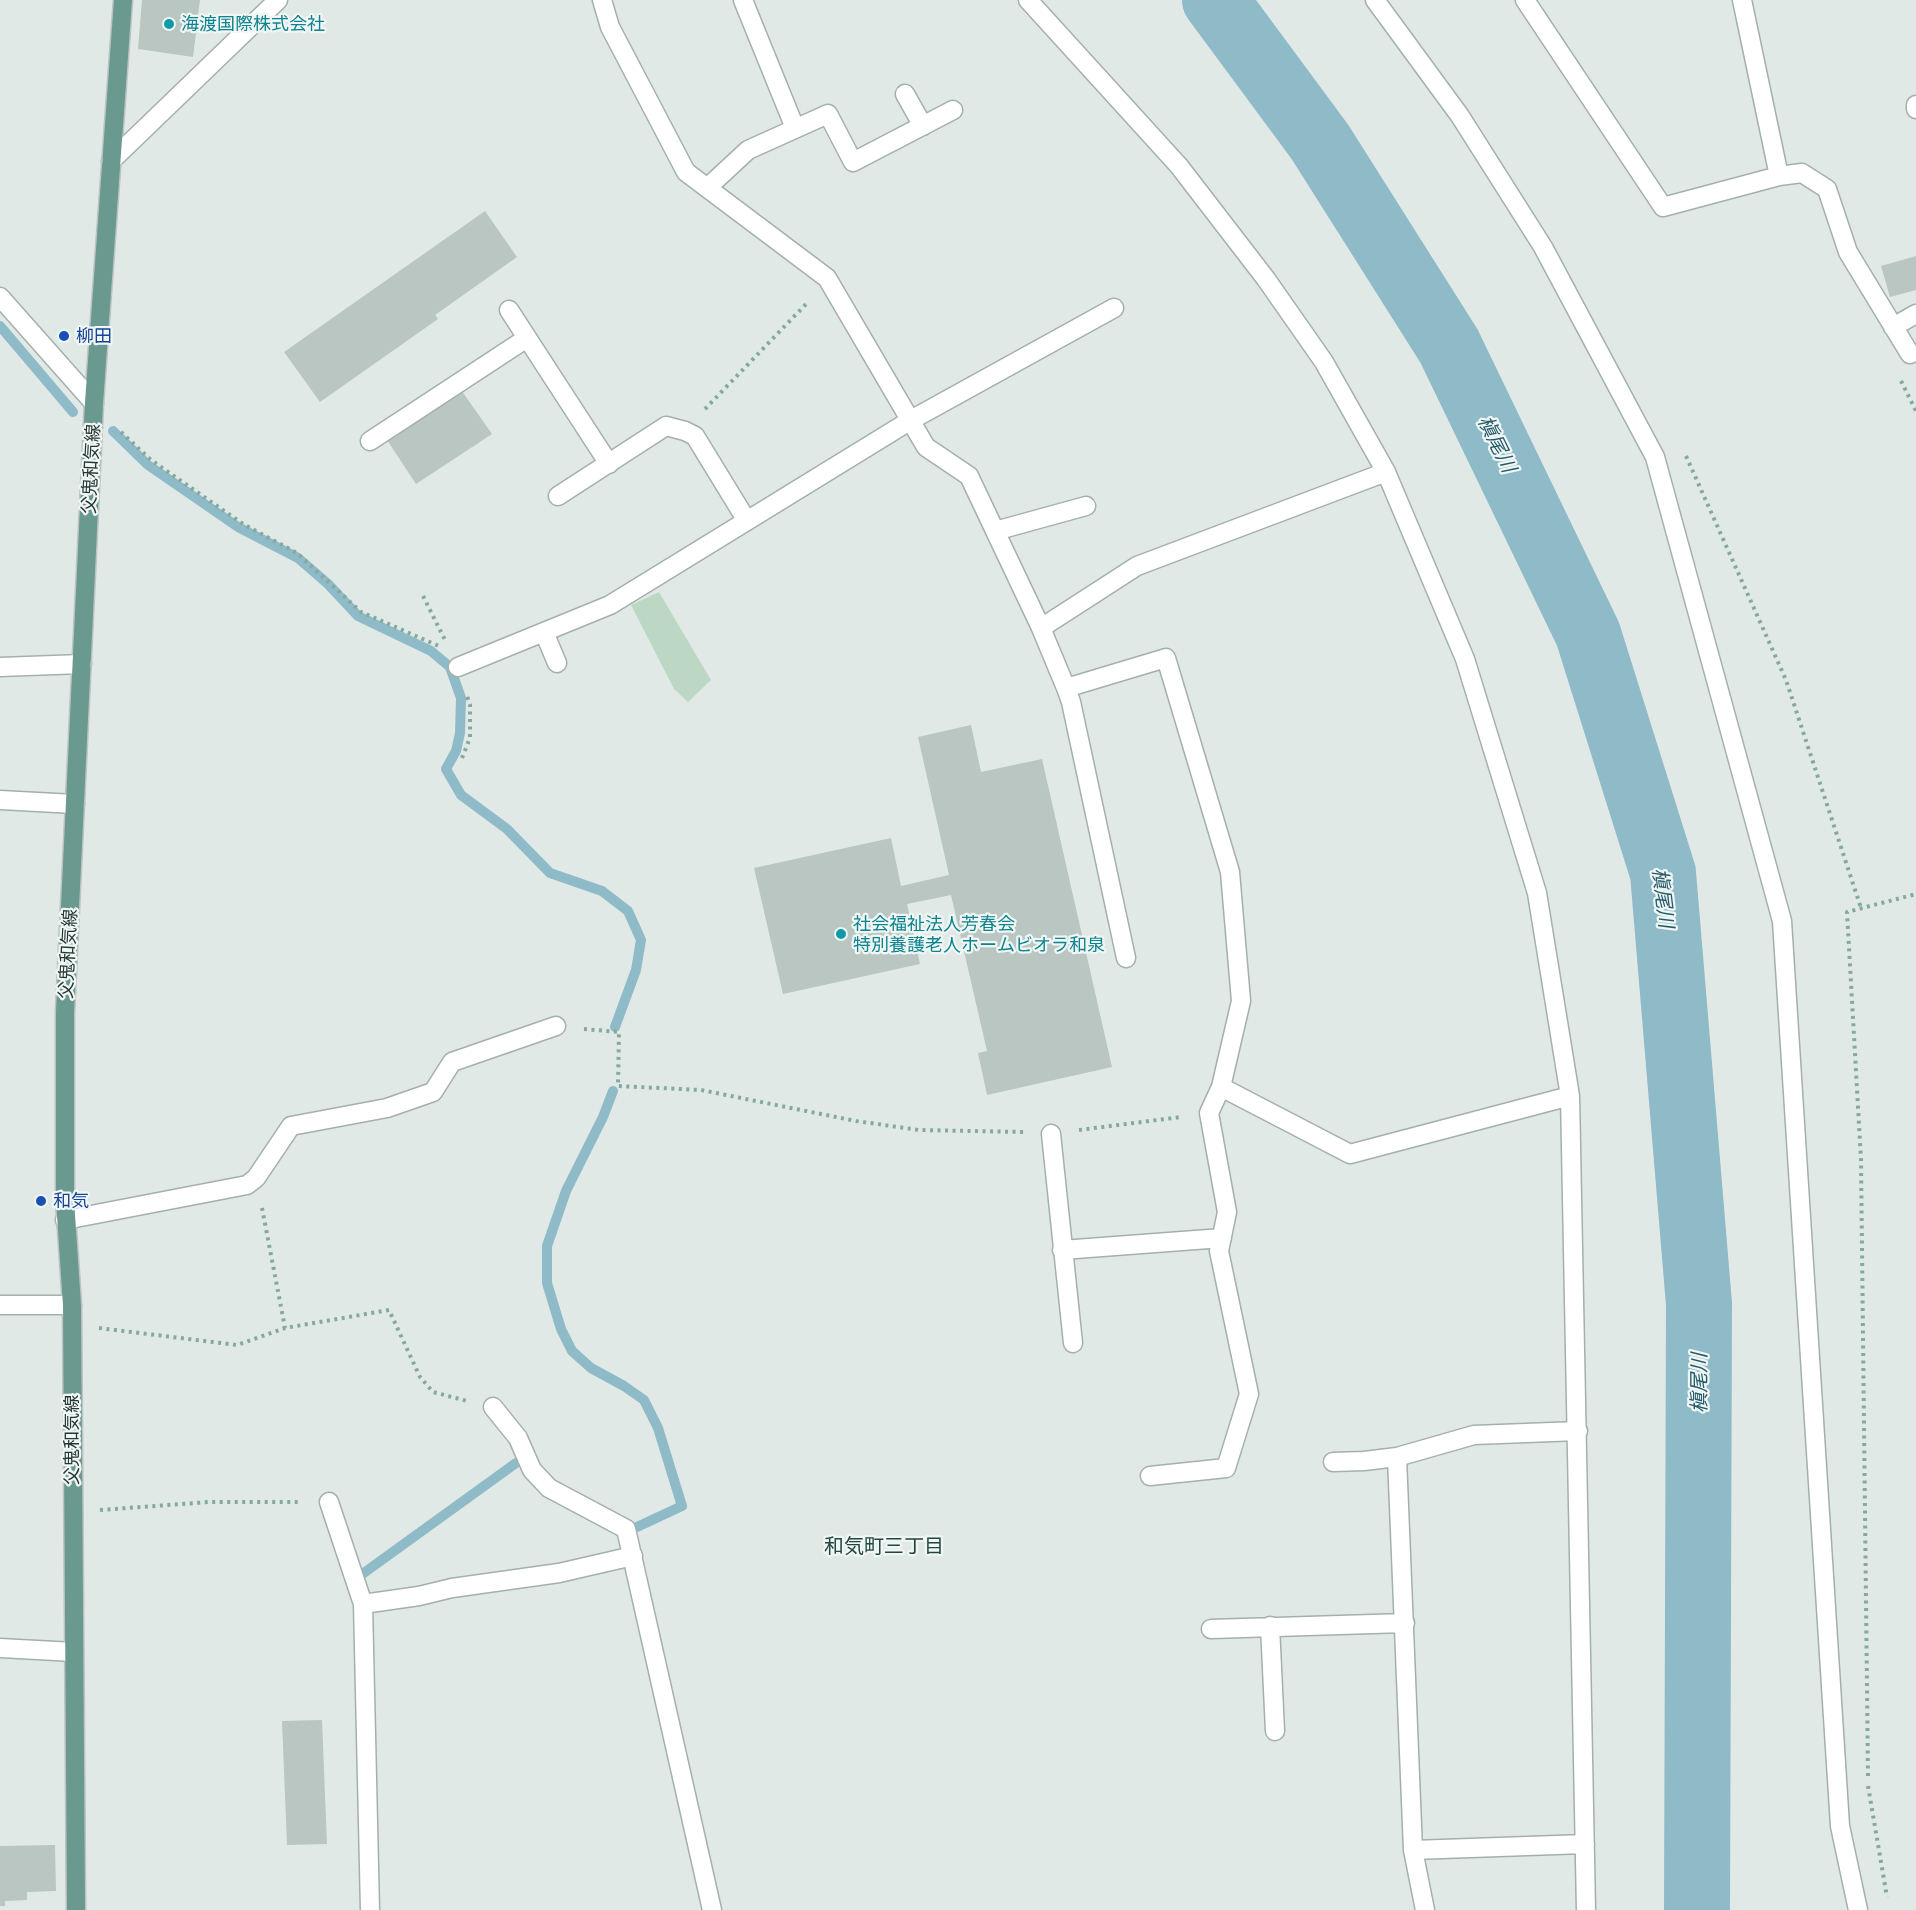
<!DOCTYPE html>
<meta charset="utf-8">
<style>
body{margin:0}
canvas{display:block;background:#e0e9e6}
</style>
<canvas width="1916" height="1910"></canvas>
<script>
const ctx = document.querySelector('canvas').getContext('2d');
ctx.lineJoin = 'round';
function fillPath(path, color) {
  ctx.fillStyle = color;
  ctx.fill(path, 'evenodd');
}
function toPath(rows) {
  const path = new Path2D();
  for (const r of rows) {
    path.moveTo(r[0], r[1]);
    for (let i = 2; i < r.length; i += 2) path.lineTo(r[i], r[i + 1]);
  }
  return path;
}
function strokePath(path, color, width, dash) {
  ctx.strokeStyle = color;
  ctx.lineWidth = width;
  ctx.lineCap = dash ? 'butt' : 'round';
  ctx.setLineDash(dash || []);
  ctx.stroke(path);
}
function drawText(font, color, halo, rows, align = 'center') {
  ctx.font = font + ' Barlow,"Noto Sans JP",sans-serif';
  ctx.lineWidth = 4.5;
  ctx.setLineDash([]);
  ctx.textBaseline = 'middle';
  ctx.strokeStyle = halo;
  ctx.fillStyle = color;
  for (const [text, x, y, turn = 0] of rows) {
    ctx.save();
    ctx.translate(x, y);
    ctx.rotate((+turn || 0) * Math.PI / 180);
    ctx.textAlign = isNaN(turn) ? turn : align;
    if (halo) ctx.strokeText(text, 0, 0);
    ctx.fillText(text, 0, 0);
    ctx.restore();
  }
}
fillPath(toPath([
 [659,592,711,680,688,702,674,689,631,605]
]), '#bcd8c5');
strokePath(toPath([
 [0,326,73,412],
 [113,431,148,465,238,527,298,558,328,584,358,616,431,651,450,667,461,698,460,733,456,751,446,769,461,795,507,829,550,873,602,891,628,911,641,940,636,970,615,1027],
 [613,1091,603,1117,566,1191,547,1246,547,1283,561,1329,572,1351,591,1368,624,1386,644,1400,658,1428,682,1506,637,1527],
 [361,1575,516,1463]
]), '#8fbbc8', 10);
strokePath(toPath([
 [1215,0,1320,142,1449,346,1588,634,1663,873,1699,1304,1697,1910]
]), '#8fbbc8', 66);
fillPath(toPath([
 [142,0,200,0,193,57,138,49],
 [485,211,517,257,435,315,438,319,320,402,284,352],
 [1916,256,1916,290,1890,297,1881,266],
 [459,387,492,434,416,484,385,437],
 [971,725,981,772,1042,759,1112,1067,987,1095,978,1053,987,1051,951,895,907,904,920,964,783,994,754,868,891,838,901,886,949,875,918,737],
 [322,1720,327,1844,287,1845,282,1721],
 [55,1845,56,1891,27,1892,27,1900,5,1901,5,1906,0,1906,0,1846]
]), '#b9c6c2');
const minor = toPath([
 [602,0,610,27,686,172,827,278,926,447,969,476,1041,628,1066,688,1166,658,1230,872,1241,1001,1221,1087,1209,1113,1227,1212,1219,1251,1249,1394,1226,1468,1150,1476],
 [743,0,795,128],
 [1028,0,1179,166,1266,279,1324,362,1386,472,1465,659,1537,893,1570,1096,1586,1910],
 [1375,0,1460,116,1543,247,1655,457,1782,921,1840,1826,1858,1910],
 [1525,0,1663,207,1779,176,1742,0],
 [905,94,923,126],
 [1916,105,1916,109],
 [111,161,278,0],
 [1779,176,1802,173,1827,189,1848,252,1910,354],
 [707,188,748,150,828,114,853,162,953,110],
 [0,297,94,403],
 [509,310,609,464],
 [1893,327,1916,314],
 [370,441,527,338],
 [558,496,666,426,685,431,695,436,747,521],
 [995,531,1086,506],
 [1041,628,1137,566,1386,472],
 [544,632,557,663],
 [0,667,82,664],
 [458,667,610,605,911,420,1114,308],
 [1066,688,1071,702,1126,958],
 [0,800,75,804],
 [1221,1087,1350,1154,1570,1096],
 [1051,1134,1073,1343],
 [65,1220,247,1185,256,1178,291,1126,387,1108,433,1092,452,1062,556,1026],
 [1062,1250,1222,1238],
 [0,1305,72,1305],
 [493,1407,518,1438,532,1470,549,1488,626,1529,712,1910],
 [1397,1457,1413,1850,1425,1910],
 [1333,1462,1364,1461,1397,1457,1474,1435,1578,1431],
 [329,1502,363,1604,370,1910],
 [363,1604,419,1596,452,1588,559,1573,633,1556],
 [1270,1626,1275,1731],
 [1211,1629,1405,1623],
 [0,1648,74,1652],
 [1413,1850,1585,1844]
]);
const major = toPath([
 [76,1910,72,1305,65,1200,65,1012,94,403,123,0]
]);
strokePath(minor, '#a4b0ad', 21);
strokePath(major, '#bdc3c2', 21);
strokePath(toPath([
 [1901,381,1916,411],
 [705,409,808,302],
 [121,432,151,460,243,524,297,553,361,612,441,647],
 [1686,456,1786,680,1861,908],
 [423,596,446,642],
 [462,758,470,738,470,705,466,693],
 [584,1029,619,1032,618,1086,701,1090,856,1121,919,1130,1024,1132],
 [1079,1130,1181,1117],
 [262,1208,285,1328],
 [99,1328,237,1345,285,1328,389,1310,420,1377,433,1392,467,1401],
 [100,1510,209,1502,302,1502],
 [1868,1776,1861,1160,1847,912,1916,894],
 [1868,1786,1887,1897]
]), '#85a9a0', 4, [3, 4.5]);
strokePath(minor, '#fff', 18);
strokePath(major, '#6a9990', 18);
for (const [x, y, r, color] of [
 [169,24,6,"#0f9aa8"],
 [64,336,6,"#1a4fb4"],
 [841,934,6,"#0f9aa8"],
 [41,1201,6,"#1a4fb4"]
]) {
  const dot = new Path2D();
  dot.arc(x, y, r, 0, 2 * Math.PI);
  ctx.fillStyle = color;
  ctx.fill(dot);
  strokePath(dot, '#f0f6f4', 2);
}
drawText('18px', '#0d838f', '#f0f6f4', [
 ["海渡国際株式会社",181,24],
 ["社会福祉法人芳春会",853,924],
 ["特別養護老人ホームビオラ和泉",853,945]
], 'left');
drawText('18px', '#164399', '#f0f6f4', [
 ["柳田",76,336],
 ["和気",53,1201]
], 'left');
drawText('18px', '#233733', '#f0f6f4', [
 ["父鬼和気線",91,469,-87],
 ["父鬼和気線",68,954,-87],
 ["父鬼和気線",72,1440,-90]
]);
drawText('italic 20px', '#255b6b', '#f0f6f4', [
 ["槇尾川",1497,444,64],
 ["槇尾川",1663,898,83],
 ["槇尾川",1699,1383,-90]
]);
drawText('20px', '#224740', '#f0f6f4', [
 ["和気町三丁目",884,1546]
]);
</script>
